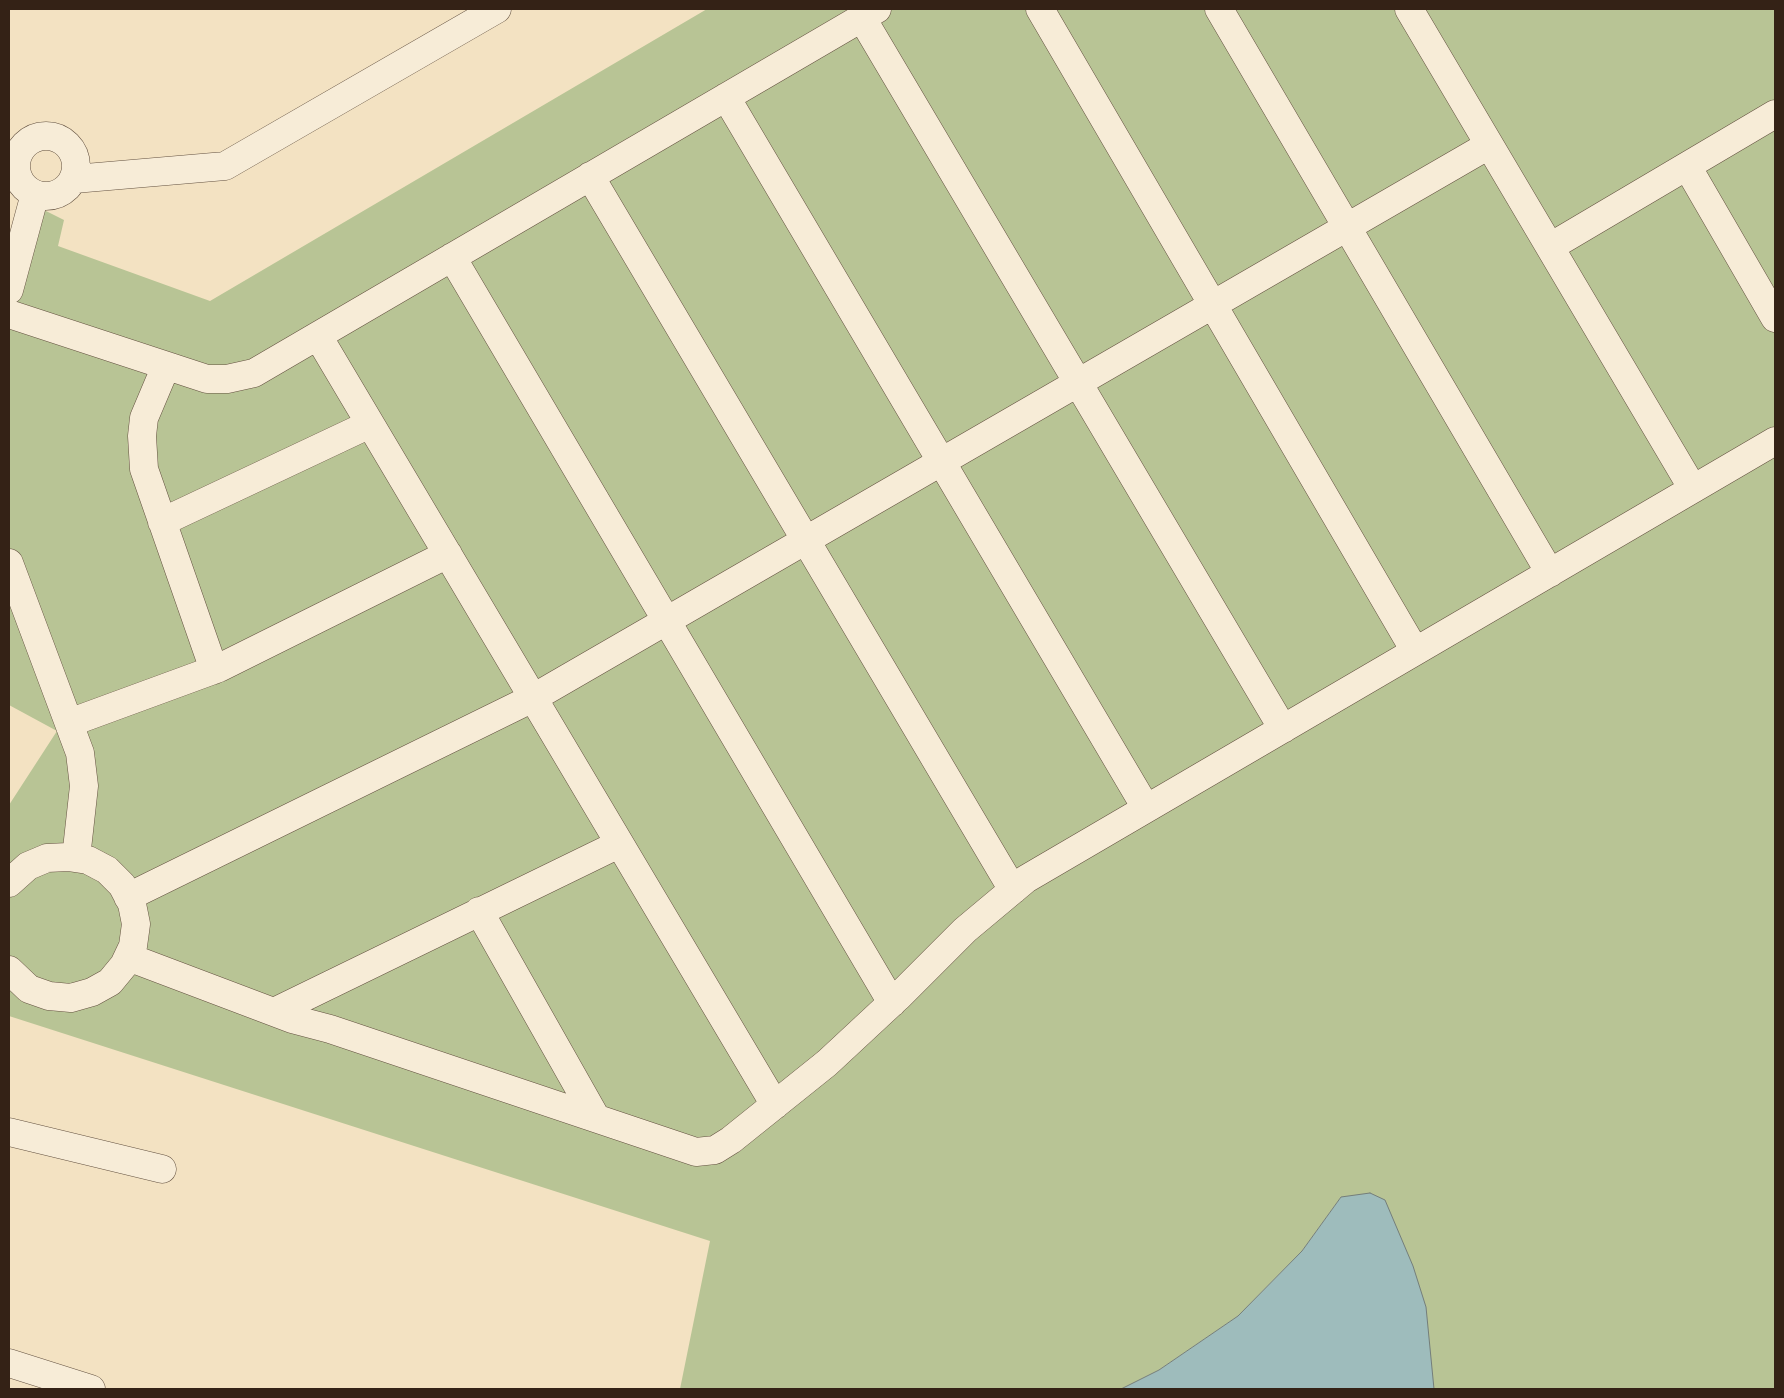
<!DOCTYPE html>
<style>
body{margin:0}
#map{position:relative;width:1784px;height:1398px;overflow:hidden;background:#f3e2c2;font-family:"Old Standard TT",serif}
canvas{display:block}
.frame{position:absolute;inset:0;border:10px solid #342216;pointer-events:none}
</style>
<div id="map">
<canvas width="1784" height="1398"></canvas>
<div class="frame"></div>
</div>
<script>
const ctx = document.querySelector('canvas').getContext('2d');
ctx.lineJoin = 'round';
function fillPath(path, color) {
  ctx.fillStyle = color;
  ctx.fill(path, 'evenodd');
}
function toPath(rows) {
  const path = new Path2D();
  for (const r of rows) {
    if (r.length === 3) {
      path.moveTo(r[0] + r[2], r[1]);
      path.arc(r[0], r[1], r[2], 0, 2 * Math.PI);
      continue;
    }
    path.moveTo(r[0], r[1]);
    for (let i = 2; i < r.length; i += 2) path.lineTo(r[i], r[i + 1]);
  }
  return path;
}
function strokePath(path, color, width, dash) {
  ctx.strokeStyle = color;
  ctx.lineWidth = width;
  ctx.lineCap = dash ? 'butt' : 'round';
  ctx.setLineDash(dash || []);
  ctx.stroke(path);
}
fillPath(toPath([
 [707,9,1775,9,1775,1389,1434,1389,1341,1197,1302,1251,1238,1316,1159,1370,1121,1389,680,1389,710,1241,9,1016,9,805,57,731,9,705,9,321,38,207,64,220,58,246,210,301]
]), '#b8c495');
const water = toPath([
 [1370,1193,1385,1200,1413,1266,1426,1307,1434,1389,1121,1389,1159,1370,1238,1316,1302,1251,1341,1197,1370,1193]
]);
fillPath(water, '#9ebcbc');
strokePath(water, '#747e7a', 1);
const minor = toPath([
 [1040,9,1415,651],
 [1219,9,1550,573],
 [1409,9,1693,489],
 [862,18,1283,729],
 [726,97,1146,808],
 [46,166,30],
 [1687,166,1775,318],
 [590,176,1013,890],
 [74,179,225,166,497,9],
 [1550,247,1775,114],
 [452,257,892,1003],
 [9,290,35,194],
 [9,314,207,379,227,379,254,373,877,9],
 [318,336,775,1105],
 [166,366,144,418,142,436,144,469,214,670],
 [162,522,370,424],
 [9,563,80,753,84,786,76,858],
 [69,723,219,668,448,554],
 [9,883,28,866,47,858,68,857,88,860,107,870,122,885,132,904,136,924,133,946,124,965,110,982,92,992,71,998,49,996,29,989,9,970],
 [128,897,533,698,1489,145],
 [479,911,596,1118],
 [128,957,292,1019,330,1029,696,1152,715,1150,731,1140,827,1063,898,997,965,930,1026,879,1775,441],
 [274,1012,619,844],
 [9,1132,162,1169],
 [9,1363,91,1389]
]);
strokePath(minor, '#645241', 29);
strokePath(minor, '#f7ecd7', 28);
</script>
